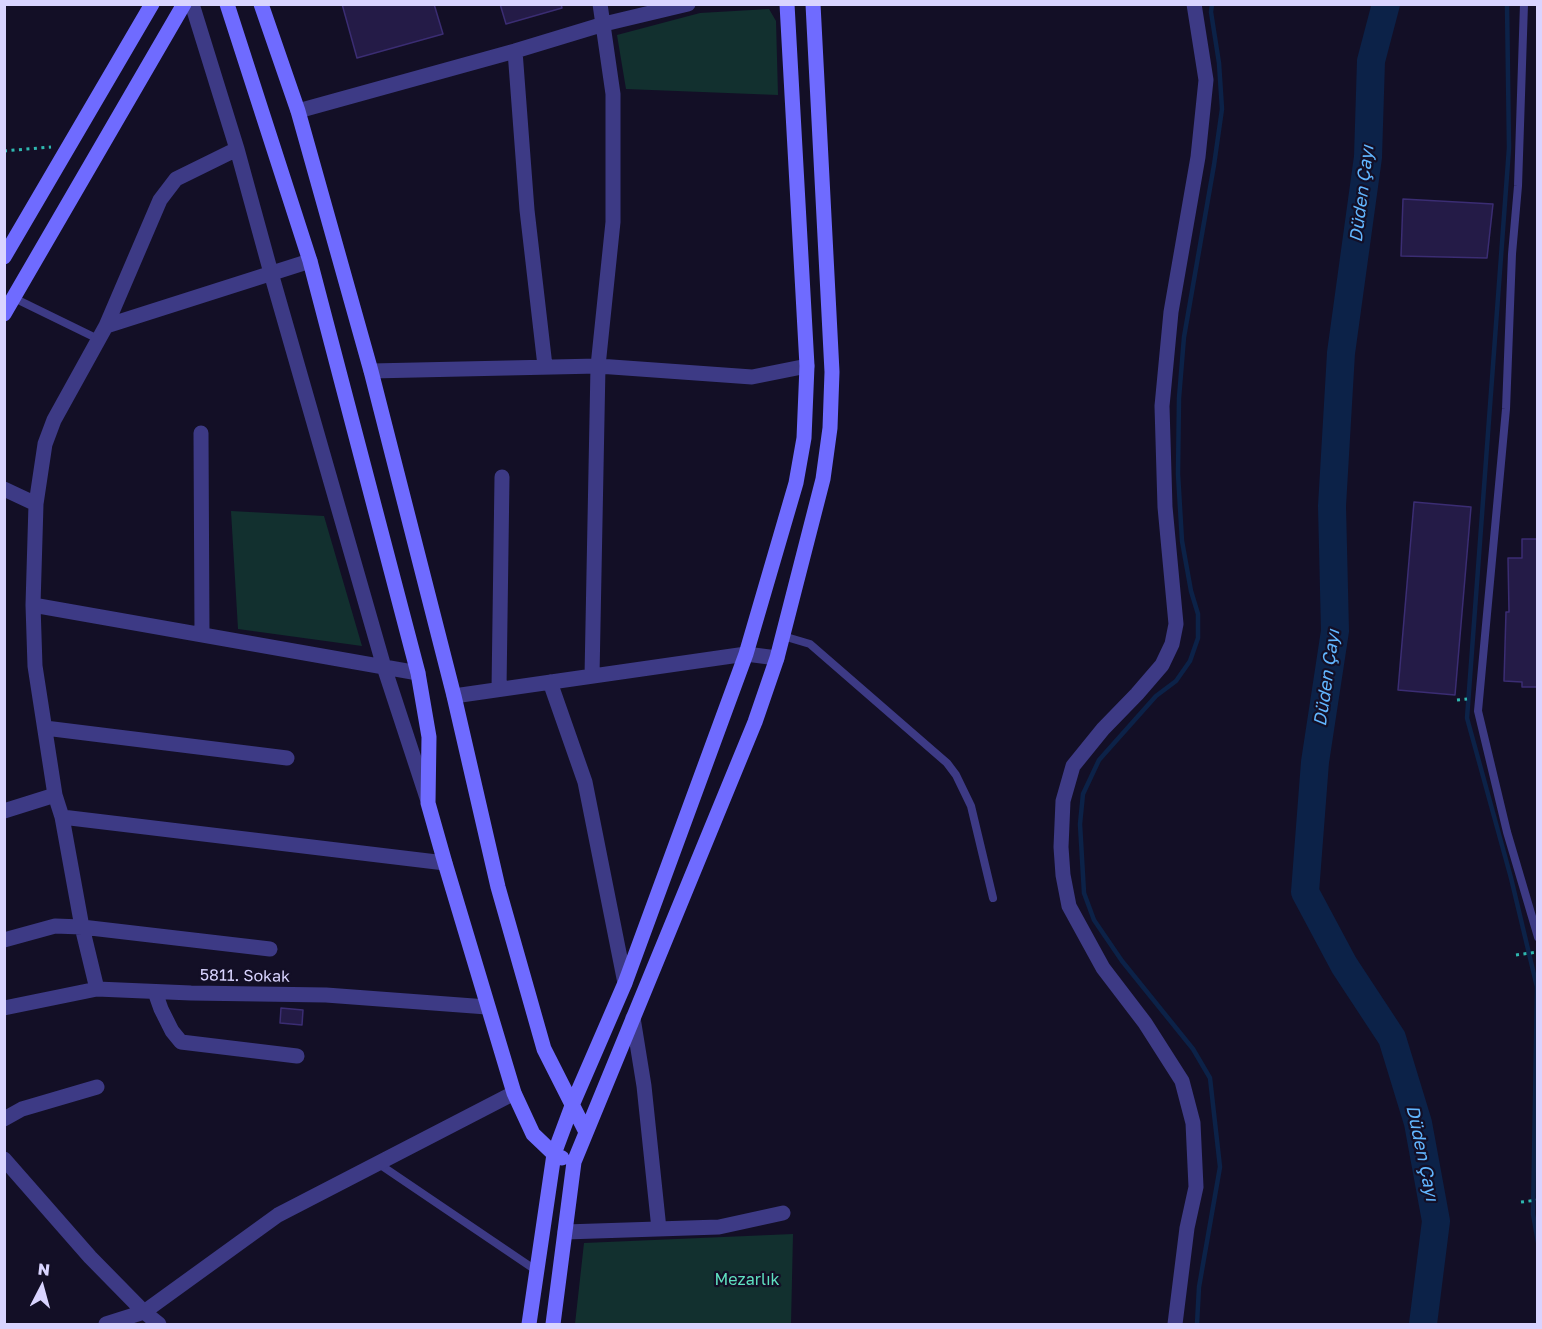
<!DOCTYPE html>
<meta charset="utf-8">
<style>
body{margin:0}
#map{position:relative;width:1542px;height:1329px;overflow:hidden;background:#130f26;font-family:"Golos Text",sans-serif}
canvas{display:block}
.frame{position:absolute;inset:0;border:6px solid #d9d4ff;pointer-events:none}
.north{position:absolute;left:12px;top:1257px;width:60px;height:60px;-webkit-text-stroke:4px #130f26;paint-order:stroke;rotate:6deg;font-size:16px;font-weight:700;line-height:24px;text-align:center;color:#d9d4ff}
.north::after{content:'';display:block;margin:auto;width:21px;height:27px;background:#d9d4ff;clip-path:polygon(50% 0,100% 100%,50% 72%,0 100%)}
</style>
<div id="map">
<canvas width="1542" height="1329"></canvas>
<div class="frame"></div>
<div class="north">N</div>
</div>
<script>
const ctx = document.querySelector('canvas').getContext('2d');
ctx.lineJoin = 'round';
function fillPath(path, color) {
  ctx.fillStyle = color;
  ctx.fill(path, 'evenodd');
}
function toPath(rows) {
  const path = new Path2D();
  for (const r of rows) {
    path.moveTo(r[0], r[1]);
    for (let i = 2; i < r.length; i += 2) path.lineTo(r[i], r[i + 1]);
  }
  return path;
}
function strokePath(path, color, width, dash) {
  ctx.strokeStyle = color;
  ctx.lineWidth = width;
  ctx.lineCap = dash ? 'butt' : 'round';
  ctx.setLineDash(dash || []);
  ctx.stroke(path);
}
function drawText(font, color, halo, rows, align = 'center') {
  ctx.font = font + ' "Golos Text",sans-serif';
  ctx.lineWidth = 4.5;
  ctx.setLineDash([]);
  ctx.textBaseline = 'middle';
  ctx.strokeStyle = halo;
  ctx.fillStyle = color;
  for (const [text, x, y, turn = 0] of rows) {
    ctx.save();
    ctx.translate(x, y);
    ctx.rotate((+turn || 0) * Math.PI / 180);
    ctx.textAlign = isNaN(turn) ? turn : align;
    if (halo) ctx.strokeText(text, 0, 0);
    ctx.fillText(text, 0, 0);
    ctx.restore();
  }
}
fillPath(toPath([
 [769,9,776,21,778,95,626,89,617,35,700,13],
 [231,511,324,516,362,646,238,629],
 [793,1234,791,1324,575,1324,584,1243]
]), '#12302f');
strokePath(toPath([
 [1507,4,1509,148,1467,718,1511,878,1537,987,1533,1214,1538,1242],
 [1197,1324,1199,1287,1220,1167,1210,1078,1193,1049,1122,961,1094,920,1084,893,1080,824,1083,794,1099,760,1156,696,1176,681,1190,661,1198,638,1198,614,1191,591,1182,541,1178,474,1179,398,1184,337,1214,165,1222,109,1219,63,1211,12,1212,4]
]), '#0c2248', 4.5);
strokePath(toPath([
 [1386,4,1371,61,1368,157,1341,353,1332,506,1335,631,1315,762,1305,892,1344,965,1392,1038,1418,1123,1436,1221,1423,1324]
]), '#0c2248', 28);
const building = toPath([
 [342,4,434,4,443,34,357,58,342,4],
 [500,4,561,4,562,8,506,24,500,4],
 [1403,199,1493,204,1487,258,1401,256,1403,199],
 [1414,502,1471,507,1455,695,1398,690,1414,502],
 [1522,539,1538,539,1538,687,1522,687,1522,682,1504,681,1506,612,1509,612,1508,558,1522,558,1522,539],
 [281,1008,303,1010,302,1025,280,1023,281,1008]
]);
fillPath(building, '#241b47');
strokePath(building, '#3b2d73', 1.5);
strokePath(toPath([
 [4,151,51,147],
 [1457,700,1467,699],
 [1516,955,1538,952],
 [1521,1202,1538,1200]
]), '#2fb8b0', 3, [3, 4.5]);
strokePath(toPath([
 [1524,4,1518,186,1512,254,1506,409,1478,711,1507,832,1538,937],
 [14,298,98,339],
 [783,636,810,644,947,763,956,775,971,806,993,898],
 [379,1164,537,1271]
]), '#3d3a85', 8);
strokePath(toPath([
 [192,4,237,149,271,273,384,667,427,798],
 [515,51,527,210,545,366],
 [298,111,515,51,604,24,688,4],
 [106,326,310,261],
 [371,371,598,366,752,377,807,366],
 [201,433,202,635],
 [4,489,36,504],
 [33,605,418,673],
 [592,676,598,366,613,222,613,94,600,4],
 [550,682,585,782,625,983],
 [499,689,502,477],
 [454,696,746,654,777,658],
 [45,728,287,758],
 [4,811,55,795],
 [62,817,445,863],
 [4,940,55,926,82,927,270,949],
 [97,989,82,927,62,817,55,795,35,666,33,605,36,504,45,444,54,420,106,326,160,200,176,179,237,149],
 [155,992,161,1009,172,1031,181,1042,297,1056],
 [4,1008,97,989,191,993,326,995,487,1007],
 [633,1018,644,1086,659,1229],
 [4,1119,22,1109,97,1087],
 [4,1159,90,1257,144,1312,159,1324],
 [565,1232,719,1227,783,1213],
 [106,1324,144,1312,278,1215,514,1093],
 [1175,1324,1187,1228,1196,1187,1193,1123,1182,1081,1145,1023,1103,968,1069,906,1063,875,1061,847,1063,801,1073,766,1103,729,1137,694,1162,665,1172,644,1176,624,1165,507,1162,406,1171,312,1198,157,1206,80,1194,4]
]), '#3d3a85', 15);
strokePath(toPath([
 [227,4,310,261,418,673,429,737,428,803,445,863,514,1093,533,1134,554,1154,562,1158],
 [261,4,298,111,371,371,454,696,498,887,544,1049,586,1132],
 [4,257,152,4],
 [4,314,184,4],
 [529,1324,554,1154,573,1103,625,983,746,654,796,483,804,438,807,366,787,4],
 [553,1324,574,1162,755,722,777,658,823,479,830,428,832,372,813,4]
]), '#6f6bff', 15);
drawText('16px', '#d9d4ff', '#130f26', [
 ["5811. Sokak",245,976,1]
]);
drawText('16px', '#5fe0c0', '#130f26', [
 ["Mezarlık",747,1280]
]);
drawText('italic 18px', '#62b6ff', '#130f26', [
 ["Düden Çayı",1362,194,-83],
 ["Düden Çayı",1327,678,-82],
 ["Düden Çayı",1422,1153,78]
]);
</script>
